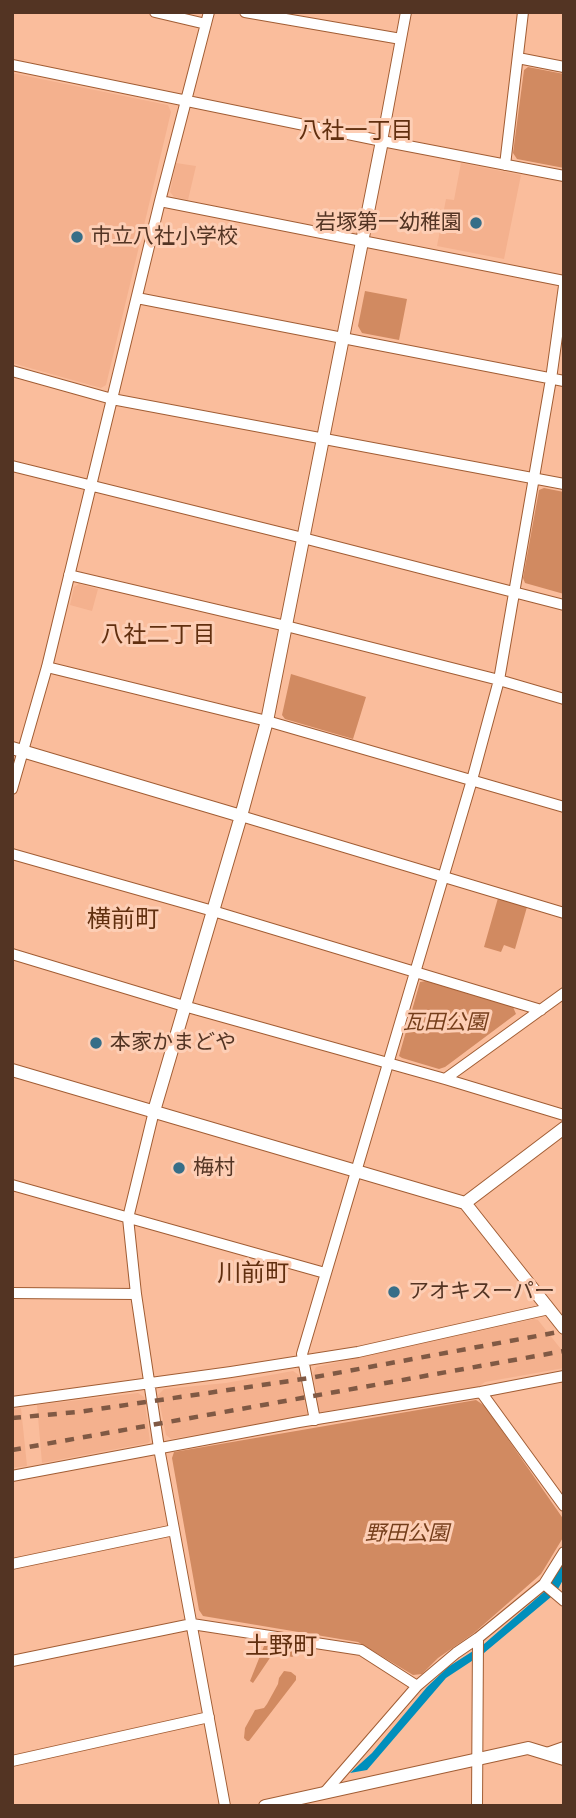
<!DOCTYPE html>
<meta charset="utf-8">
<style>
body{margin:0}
#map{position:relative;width:576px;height:1818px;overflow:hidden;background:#fabd9c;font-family:"PT Serif",serif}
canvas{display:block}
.frame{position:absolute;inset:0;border:14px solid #533423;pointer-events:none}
</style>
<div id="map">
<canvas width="576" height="1818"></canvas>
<div class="frame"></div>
</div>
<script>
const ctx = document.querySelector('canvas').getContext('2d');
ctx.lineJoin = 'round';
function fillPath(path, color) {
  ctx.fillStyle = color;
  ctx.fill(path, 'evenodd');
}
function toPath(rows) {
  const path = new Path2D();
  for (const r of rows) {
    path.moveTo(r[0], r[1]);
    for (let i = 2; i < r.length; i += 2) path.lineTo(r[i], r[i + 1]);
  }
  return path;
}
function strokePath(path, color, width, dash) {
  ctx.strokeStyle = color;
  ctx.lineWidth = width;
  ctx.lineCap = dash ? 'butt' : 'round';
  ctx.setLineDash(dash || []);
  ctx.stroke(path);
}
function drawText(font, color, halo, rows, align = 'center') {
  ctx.font = font + ' "PT Serif","Noto Sans JP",serif';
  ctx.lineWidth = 6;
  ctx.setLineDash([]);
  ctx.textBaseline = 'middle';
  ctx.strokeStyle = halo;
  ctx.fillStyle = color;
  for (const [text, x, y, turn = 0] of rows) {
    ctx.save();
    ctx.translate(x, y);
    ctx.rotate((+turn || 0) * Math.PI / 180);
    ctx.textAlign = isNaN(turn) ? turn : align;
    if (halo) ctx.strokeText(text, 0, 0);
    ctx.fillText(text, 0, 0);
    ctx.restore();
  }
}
fillPath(toPath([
 [12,73,168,105,171,112,106,385,101,388,12,363],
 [176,163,196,166,188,200,174,197,170,192],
 [461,163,521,175,504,259,437,246,446,199,454,200],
 [79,584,98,589,92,611,70,605,74,587],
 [534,1319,538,1320,564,1353,564,1368,485,1382,478,1387,321,1412,319,1410,313,1373,316,1367],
 [293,1371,299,1375,307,1413,306,1416,171,1439,166,1435,158,1395,164,1389,226,1383],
 [138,1393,144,1397,150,1441,148,1443,42,1463,37,1405],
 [21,1408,27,1466,12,1468,12,1409]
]), '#f4b18e');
fillPath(toPath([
 [528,67,564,74,564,168,517,159,513,153,524,70],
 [365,291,407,299,399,340,362,333,358,326],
 [544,488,564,492,564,594,525,583,523,578,539,490],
 [291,674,366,697,353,739,285,719,282,715],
 [498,898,527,907,515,949,504,945,501,952,484,947],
 [426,981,513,1007,516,1014,445,1067,439,1069,402,1058,399,1056,420,982],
 [476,1400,485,1406,564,1520,564,1536,541,1574,474,1633,438,1658,422,1674,413,1675,358,1642,203,1616,199,1610,172,1458,174,1452],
 [266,1641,298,1647,299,1652,292,1657,274,1652,253,1683,250,1681],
 [284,1671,291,1672,296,1676,296,1680,249,1741,247,1741,244,1738,245,1728,255,1710,264,1708,267,1704,278,1684,279,1678]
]), '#d18a61');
fillPath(toPath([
 [564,1562,564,1578,558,1589,551,1597,484,1653,446,1678,367,1770,350,1773,372,1753,427,1687,448,1667,484,1644,545,1591]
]), '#008fbc');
const minor = toPath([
 [155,12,206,24],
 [245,12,401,39],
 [518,58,564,67],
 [12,65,382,141,564,176],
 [382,141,406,12],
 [505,165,523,12],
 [160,201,564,281],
 [137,298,564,381],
 [12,371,112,399,564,484],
 [12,466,303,538,564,605],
 [69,575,286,626,499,680,564,699],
 [47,667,267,721,564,807],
 [12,789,47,667,160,201,209,12],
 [241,816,564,913],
 [12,854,213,911,541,1010],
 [12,954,184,1006,445,1079,564,1115],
 [445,1079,564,993],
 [154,1111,128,1218,136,1294,159,1448,225,1806],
 [12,1185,325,1273],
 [12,1293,136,1294],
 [481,1392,564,1506],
 [12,1402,231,1372,358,1352,549,1309],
 [315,1420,302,1354,472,780,499,680,551,379,564,286],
 [12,1476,299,1422,481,1392,564,1376],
 [12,1564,174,1530],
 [544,1584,564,1601],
 [12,1661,192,1624,361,1650,417,1686],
 [547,1753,564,1747],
 [12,1761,209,1717],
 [325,1792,417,1686,456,1653,478,1638,544,1584,564,1552],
 [477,1806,478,1638]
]);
const tertiary = toPath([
 [12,748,241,816],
 [12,1070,465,1203,564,1128],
 [154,1111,241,816,267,721,382,141],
 [465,1203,564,1328],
 [265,1806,528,1748,564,1759]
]);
strokePath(minor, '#a15d34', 12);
strokePath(tertiary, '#a15d34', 14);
strokePath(minor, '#fff', 10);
strokePath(tertiary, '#fff', 12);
strokePath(toPath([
 [12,1418,78,1412,310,1378,564,1331],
 [12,1450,564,1351]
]), '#805944', 4.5, [9, 9]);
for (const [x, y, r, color] of [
 [476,223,7,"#366e88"],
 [77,237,7,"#366e88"],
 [96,1043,7,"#366e88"],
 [179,1168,7,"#366e88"],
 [394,1292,7,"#366e88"]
]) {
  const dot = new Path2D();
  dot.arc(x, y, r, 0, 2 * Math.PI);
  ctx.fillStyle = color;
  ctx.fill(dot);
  strokePath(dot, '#fdceb5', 2.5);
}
drawText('21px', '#533423', '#fdceb5', [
 ["岩塚第一幼稚園",462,223,"right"],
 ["市立八社小学校",91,237],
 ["本家かまどや",110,1043],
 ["梅村",193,1168],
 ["アオキスーパー",408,1292]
], 'left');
drawText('italic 21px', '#753e1b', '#fdceb5', [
 ["瓦田公園",445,1023],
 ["野田公園",407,1534]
]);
drawText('23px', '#612f0f', '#fdceb5', [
 ["八社一丁目",356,131],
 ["八社二丁目",158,635]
]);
drawText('24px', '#612f0f', '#fdceb5', [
 ["横前町",123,920],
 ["川前町",253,1274],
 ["土野町",281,1647]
]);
</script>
